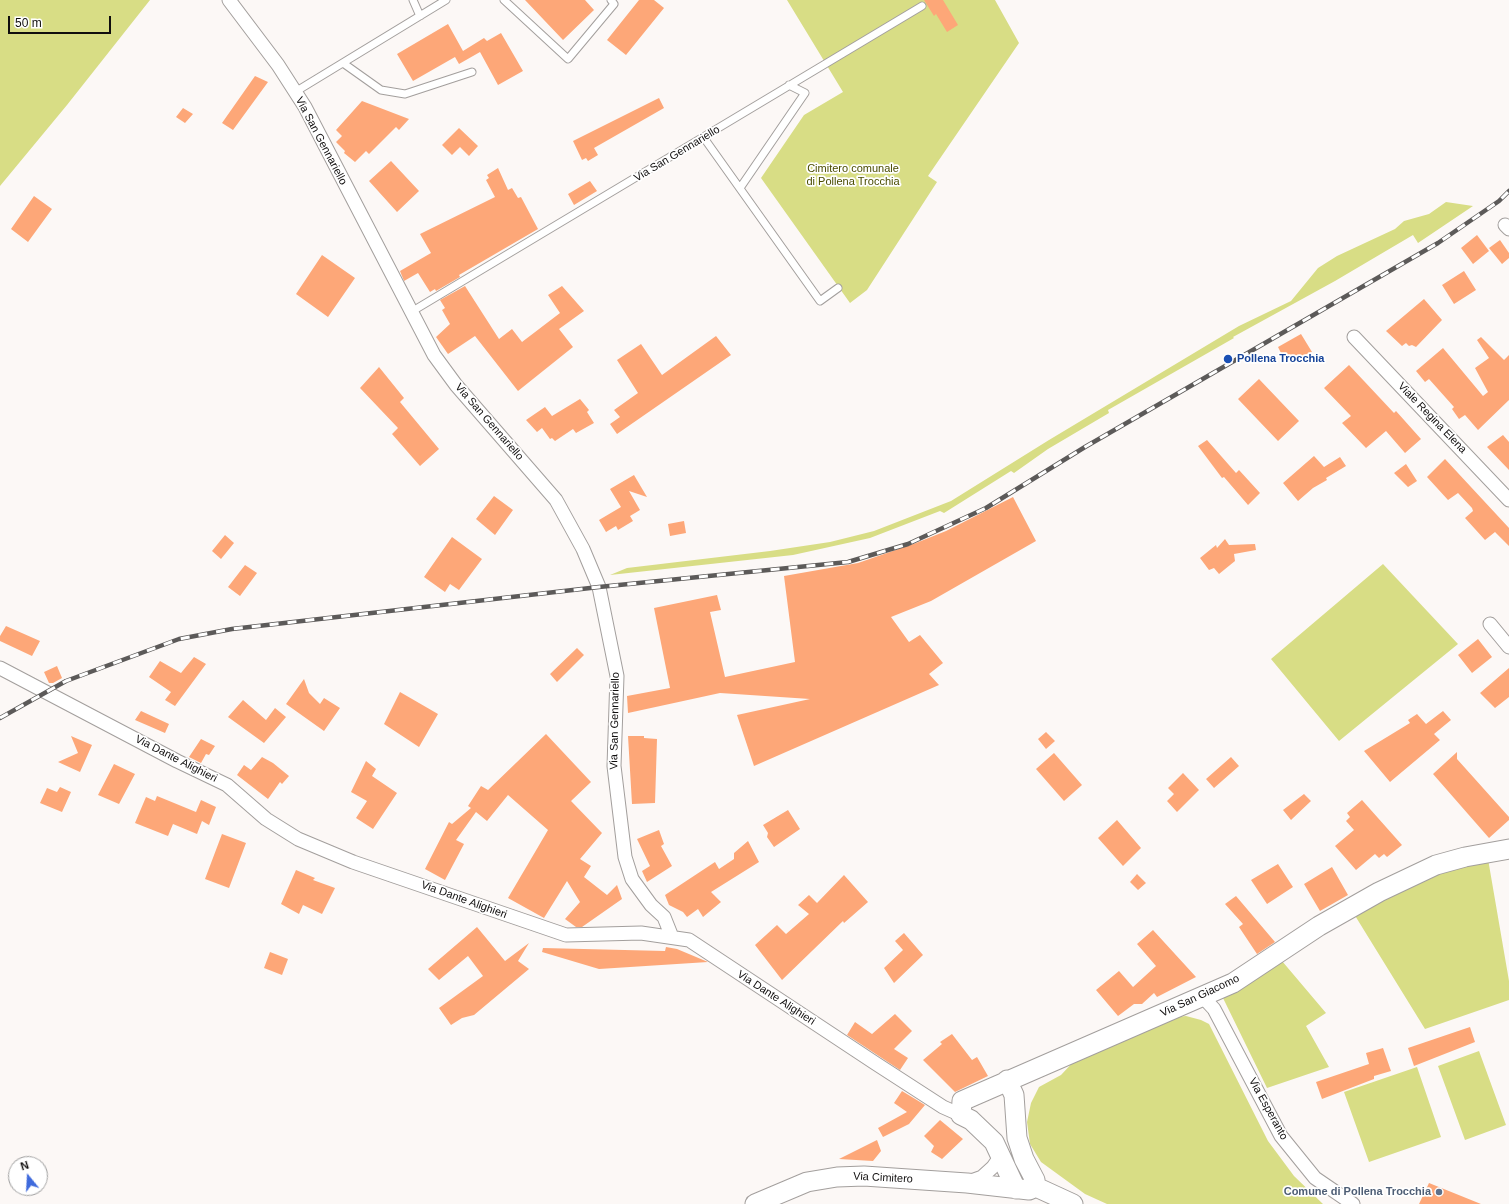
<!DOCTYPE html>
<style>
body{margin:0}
#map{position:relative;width:1509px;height:1204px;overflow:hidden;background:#fcf8f6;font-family:Helvetica,sans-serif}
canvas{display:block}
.north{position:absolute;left:8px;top:1156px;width:40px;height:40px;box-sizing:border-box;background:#fff;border:1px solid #9f9f9f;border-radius:50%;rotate:342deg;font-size:11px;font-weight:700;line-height:16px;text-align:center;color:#100e0e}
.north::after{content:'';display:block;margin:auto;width:14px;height:18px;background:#3f6adc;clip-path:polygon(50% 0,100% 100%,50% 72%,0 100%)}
.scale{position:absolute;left:8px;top:16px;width:103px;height:18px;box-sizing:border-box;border:2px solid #100e0e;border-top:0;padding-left:5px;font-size:12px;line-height:14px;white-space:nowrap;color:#100e0e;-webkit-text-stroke:3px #fff;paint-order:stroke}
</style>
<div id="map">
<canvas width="1509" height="1204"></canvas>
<div class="north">N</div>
<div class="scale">50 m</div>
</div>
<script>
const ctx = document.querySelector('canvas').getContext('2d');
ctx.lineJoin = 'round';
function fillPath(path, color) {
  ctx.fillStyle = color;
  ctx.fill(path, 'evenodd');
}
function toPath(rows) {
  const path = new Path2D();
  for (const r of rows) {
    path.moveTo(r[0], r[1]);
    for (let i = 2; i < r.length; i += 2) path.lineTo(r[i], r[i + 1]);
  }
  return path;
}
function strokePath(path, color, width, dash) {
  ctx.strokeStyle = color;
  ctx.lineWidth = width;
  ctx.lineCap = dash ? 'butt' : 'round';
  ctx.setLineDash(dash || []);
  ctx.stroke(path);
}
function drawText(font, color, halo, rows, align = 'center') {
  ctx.font = font + ' Helvetica,sans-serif';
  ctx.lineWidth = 3.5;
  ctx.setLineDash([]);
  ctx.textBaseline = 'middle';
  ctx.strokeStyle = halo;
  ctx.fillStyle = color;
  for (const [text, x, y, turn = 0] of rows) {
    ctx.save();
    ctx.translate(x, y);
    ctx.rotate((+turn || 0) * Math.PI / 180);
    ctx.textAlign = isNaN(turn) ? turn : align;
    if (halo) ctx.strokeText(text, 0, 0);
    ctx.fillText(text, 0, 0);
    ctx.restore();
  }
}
fillPath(toPath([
 [0,0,150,0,67,105,0,186],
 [787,0,995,0,1019,43,928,176,937,182,867,290,850,303,761,178,804,115,843,92],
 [1446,202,1473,206,1418,243,1413,235,1335,281,1233,337,1234,338,1108,410,1109,413,1048,449,1014,473,1011,471,944,513,940,511,870,538,793,555,610,575,627,568,770,551,830,542,874,531,951,501,1049,440,1239,326,1291,301,1318,268,1337,256,1395,229,1404,221,1429,214],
 [1383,564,1458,644,1339,741,1271,659],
 [1488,859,1509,981,1509,1000,1425,1029,1354,914,1396,893,1449,870],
 [1282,961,1326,1013,1306,1026,1329,1067,1267,1088,1223,998],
 [1186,1016,1201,1020,1209,1024,1268,1141,1294,1176,1323,1204,1107,1204,1085,1194,1041,1162,1030,1144,1027,1122,1031,1103,1039,1087,1061,1075,1077,1058,1177,1017],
 [1479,1051,1506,1125,1465,1140,1438,1066],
 [1417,1067,1441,1137,1369,1162,1344,1092]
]), '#d8dd85');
fillPath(toPath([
 [525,0,585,0,594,10,563,40],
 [639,0,654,0,664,8,626,55,607,40],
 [924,0,943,0,958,25,947,32,936,14,934,16],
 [448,24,463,51,484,38,487,41,501,33,523,71,498,85,480,52,459,64,455,57,413,81,397,54],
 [255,76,268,82,233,130,222,123],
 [659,98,664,108,594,148,598,155,588,161,586,158,582,160,573,141],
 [362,101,409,119,399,130,396,127,369,154,366,151,355,162,344,153,345,151,336,142,342,136,336,130],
 [183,108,193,114,185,123,176,117],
 [459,128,478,146,469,156,460,147,452,155,442,145],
 [391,161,419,191,397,212,369,181],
 [498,168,508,190,512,188,518,198,521,197,538,229,459,275,460,277,436,291,435,289,430,292,418,273,404,281,400,271,431,253,420,234,495,197,486,180,489,178,487,175],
 [590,181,597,191,574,205,568,194],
 [34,196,52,209,28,242,11,229],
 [1477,235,1489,251,1473,264,1461,248],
 [1500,240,1509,253,1509,258,1502,264,1489,248],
 [322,255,355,278,328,317,296,294],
 [1464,271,1476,290,1454,304,1442,285],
 [465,286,499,339,512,329,522,342,560,313,548,295,562,286,584,311,559,329,573,347,518,391,475,336,448,354,436,337,450,324,442,310,445,308,440,300],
 [1424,299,1442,320,1416,347,1412,345,1409,346,1406,343,1402,346,1386,331],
 [1301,334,1312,352,1286,363,1278,347],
 [716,336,731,355,617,434,610,424,620,417,614,410,638,393,617,360,641,344,662,375],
 [1481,337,1504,360,1509,355,1509,400,1478,430,1465,415,1459,419,1452,409,1454,407,1429,379,1425,382,1416,371,1443,348,1483,396,1488,392,1475,368,1489,358,1477,340],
 [1349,365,1394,413,1396,411,1421,439,1405,453,1386,431,1366,448,1342,423,1351,416,1324,388],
 [379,367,404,398,400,402,439,449,420,466,392,434,398,428,360,388],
 [1259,379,1299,421,1278,441,1238,399],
 [580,399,589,410,587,412,594,423,576,433,573,429,555,441,552,438,550,439,542,428,537,432,526,420,545,407,552,416],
 [1503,435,1509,442,1509,470,1487,447],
 [1207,440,1236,473,1239,470,1260,493,1248,505,1224,477,1222,478,1198,446],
 [1314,456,1324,467,1340,457,1346,466,1326,478,1327,480,1313,488,1298,501,1283,483],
 [1445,459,1509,528,1509,546,1495,532,1485,540,1465,518,1473,511,1472,508,1458,493,1448,500,1427,477],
 [1406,464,1417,481,1408,487,1394,473],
 [634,475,647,497,629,491,640,510,630,516,633,521,618,530,616,526,606,532,599,520,621,507,610,489],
 [494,496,513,510,495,535,476,519],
 [1013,497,1036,541,931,601,891,617,909,642,920,635,943,663,929,674,939,685,754,766,737,715,810,699,720,693,628,713,627,696,670,688,654,608,717,595,721,610,710,612,725,677,795,662,784,576,858,563,916,543,946,531],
 [684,521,686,533,670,536,668,524],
 [225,535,234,543,221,559,212,551],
 [452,537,482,559,459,590,450,584,445,592,424,577],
 [1225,539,1229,545,1255,544,1256,550,1234,554,1235,561,1219,574,1214,568,1209,570,1200,558,1216,545,1217,548],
 [245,565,257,573,240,596,228,587],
 [6,626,40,641,32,656,0,641,0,636],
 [1478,639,1492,657,1472,673,1458,655],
 [577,648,584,655,557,682,550,674],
 [194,657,206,664,175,706,165,700,171,692,149,677,160,661,181,673],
 [57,666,62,678,53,683,49,683,44,672],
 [1509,668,1509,697,1495,708,1480,693],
 [304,679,309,693,320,704,324,698,340,708,324,731,286,704],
 [400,692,438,714,419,747,384,724],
 [243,700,266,720,275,708,286,717,264,743,228,717],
 [141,711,169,724,165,733,135,720],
 [1443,711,1451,720,1434,734,1440,740,1390,782,1364,751,1410,723,1408,720,1417,714,1426,724],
 [1046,732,1055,741,1046,749,1038,739],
 [546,734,591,782,571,801,602,833,580,859,591,866,584,877,607,895,617,885,622,899,582,927,576,927,565,919,580,902,567,881,544,918,508,898,548,830,508,795,487,821,476,812,456,840,464,844,445,880,425,869,449,822,452,824,471,808,468,806,481,786,488,790],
 [71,736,92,745,80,772,58,762,78,753],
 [628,736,644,736,644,738,657,739,655,803,632,804],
 [201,739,215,746,209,755,206,754,201,763,189,757],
 [1457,752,1457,759,1509,817,1509,820,1489,838,1433,774],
 [1054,753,1082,785,1064,801,1036,769],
 [262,757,273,763,289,776,282,784,280,782,268,799,237,775,244,765,251,770],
 [1231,757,1239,766,1214,788,1206,779],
 [366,761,376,769,372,776,397,793,373,829,356,818,367,801,351,792],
 [114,764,135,774,119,804,98,795],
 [1183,773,1199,790,1177,812,1167,801,1174,794,1168,788],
 [60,787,71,792,62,812,40,803,47,788,57,792],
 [1304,794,1311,801,1291,820,1283,810],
 [157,796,196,812,201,800,216,807,209,825,202,821,197,834,173,824,168,836,135,823,146,797,155,801],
 [1362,800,1402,845,1387,857,1384,854,1379,858,1375,854,1356,870,1335,846,1354,830,1346,821,1350,817,1347,813],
 [788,810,800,829,774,847,767,837,768,833,763,825],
 [1117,820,1141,848,1123,866,1098,838],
 [659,830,664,844,661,846,672,866,647,882,642,871,650,866,637,839],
 [222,834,246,843,229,888,205,879],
 [748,841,759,862,711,892,721,902,703,917,698,909,687,917,683,912,669,905,665,895,715,862,719,869,734,859,734,853],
 [1278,864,1293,887,1267,904,1251,880],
 [1332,867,1348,895,1320,911,1304,884],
 [296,870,315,878,313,880,335,888,322,914,303,905,299,914,281,904],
 [1137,874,1146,883,1138,890,1130,882],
 [844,875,868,902,844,923,843,921,782,980,755,945,777,925,786,934,809,914,798,905,809,895,817,903],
 [1236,896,1275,942,1257,954,1239,927,1243,924,1225,904],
 [477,927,505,961,529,943,518,961,529,969,474,1015,462,1018,451,1025,439,1008,483,976,468,956,439,980,428,969],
 [1153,930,1196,977,1157,997,1154,993,1142,1004,1134,1004,1118,1016,1096,990,1119,971,1133,987,1156,966,1137,944],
 [904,933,923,955,894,983,884,968,903,950,895,941],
 [666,947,677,949,708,962,599,969,542,952,543,948,665,951],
 [270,952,288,959,282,975,264,968],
 [895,1014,912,1031,894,1049,908,1058,900,1070,847,1035,855,1022,872,1034],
 [1470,1027,1475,1042,1414,1066,1408,1048],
 [952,1034,972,1060,977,1057,988,1076,955,1092,923,1060,942,1044,940,1042],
 [1383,1048,1391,1071,1374,1076,1374,1079,1322,1099,1316,1082,1369,1064,1366,1053],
 [902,1091,925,1105,909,1124,883,1137,878,1128,907,1112,894,1103],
 [940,1120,963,1139,942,1159,931,1152,934,1146,924,1136],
 [877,1140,881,1151,873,1161,839,1159],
 [1429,1183,1481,1204,1419,1204]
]), '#fda778');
const lane = toPath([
 [413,0,420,16],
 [504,0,568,59,614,4,611,0],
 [343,63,381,90,405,94,472,72],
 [295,92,446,0],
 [704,138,820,301,838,288],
 [740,188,805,93,789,85],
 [411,312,922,6]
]);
const street = toPath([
 [229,0,278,65,305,107,434,355,456,385,556,500,583,549,599,587,617,676,614,766,625,857,632,879,651,905,664,917,672,937],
 [1505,225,1509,229],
 [1354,337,1509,500],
 [1490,624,1509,647],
 [0,668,177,761,227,785,266,819,298,839,353,862,566,935,641,933,689,940,875,1063,943,1107,961,1115],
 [1202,996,1214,1009,1281,1136,1315,1178,1353,1204],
 [968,1182,982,1177,993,1167,1000,1157]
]);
const secondary = toPath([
 [1007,1080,1014,1095,1017,1138,1024,1159,1035,1180,1036,1187],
 [1016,1189,994,1142,971,1120,961,1115,962,1101,1233,983,1319,926,1379,892,1436,865,1465,857,1509,849],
 [755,1204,807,1182,837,1177,864,1176,967,1183,1029,1190,1036,1187,1073,1204]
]);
strokePath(lane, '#a39f9d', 9);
strokePath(street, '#a39f9d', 15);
strokePath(secondary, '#a39f9d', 21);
strokePath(lane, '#fff', 7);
strokePath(street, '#fff', 13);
strokePath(secondary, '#fff', 19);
const rail = toPath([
 [0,718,66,681,179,639,232,629,599,587,848,562,908,544,986,508,1085,447,1438,243,1499,201,1509,191]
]);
strokePath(rail, '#5c5a59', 4.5);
strokePath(rail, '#fff', 3, [9]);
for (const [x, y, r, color] of [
 [1228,359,5,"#1a4fb4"],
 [1439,1192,4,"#5c6f8a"]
]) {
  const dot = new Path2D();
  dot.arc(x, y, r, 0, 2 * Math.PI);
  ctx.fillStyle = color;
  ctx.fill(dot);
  strokePath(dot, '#fff', 1.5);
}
drawText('11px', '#100e0e', '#fff', [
 ["Via San Gennariello",321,141,62],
 ["Via San Gennariello",677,154,-31],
 ["Viale Regina Elena",1432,418,46],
 ["Via San Gennariello",489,422,49],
 ["Via San Gennariello",615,721,-89],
 ["Via Dante Alighieri",176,759,27],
 ["Via Dante Alighieri",464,900,20],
 ["Via San Giacomo",1200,996,-25],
 ["Via Dante Alighieri",776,998,33],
 ["Via Esperanto",1268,1109,61],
 ["Via Cimitero",883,1178,3]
]);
drawText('11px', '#4a4c00', '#fff', [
 ["Cimitero comunale",853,169],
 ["di Pollena Trocchia",853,182]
]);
drawText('bold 11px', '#164399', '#fff', [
 ["Pollena Trocchia",1237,359]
], 'left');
drawText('bold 11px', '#4e5e75', '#fff', [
 ["Comune di Pollena Trocchia",1431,1192]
], 'right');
</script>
